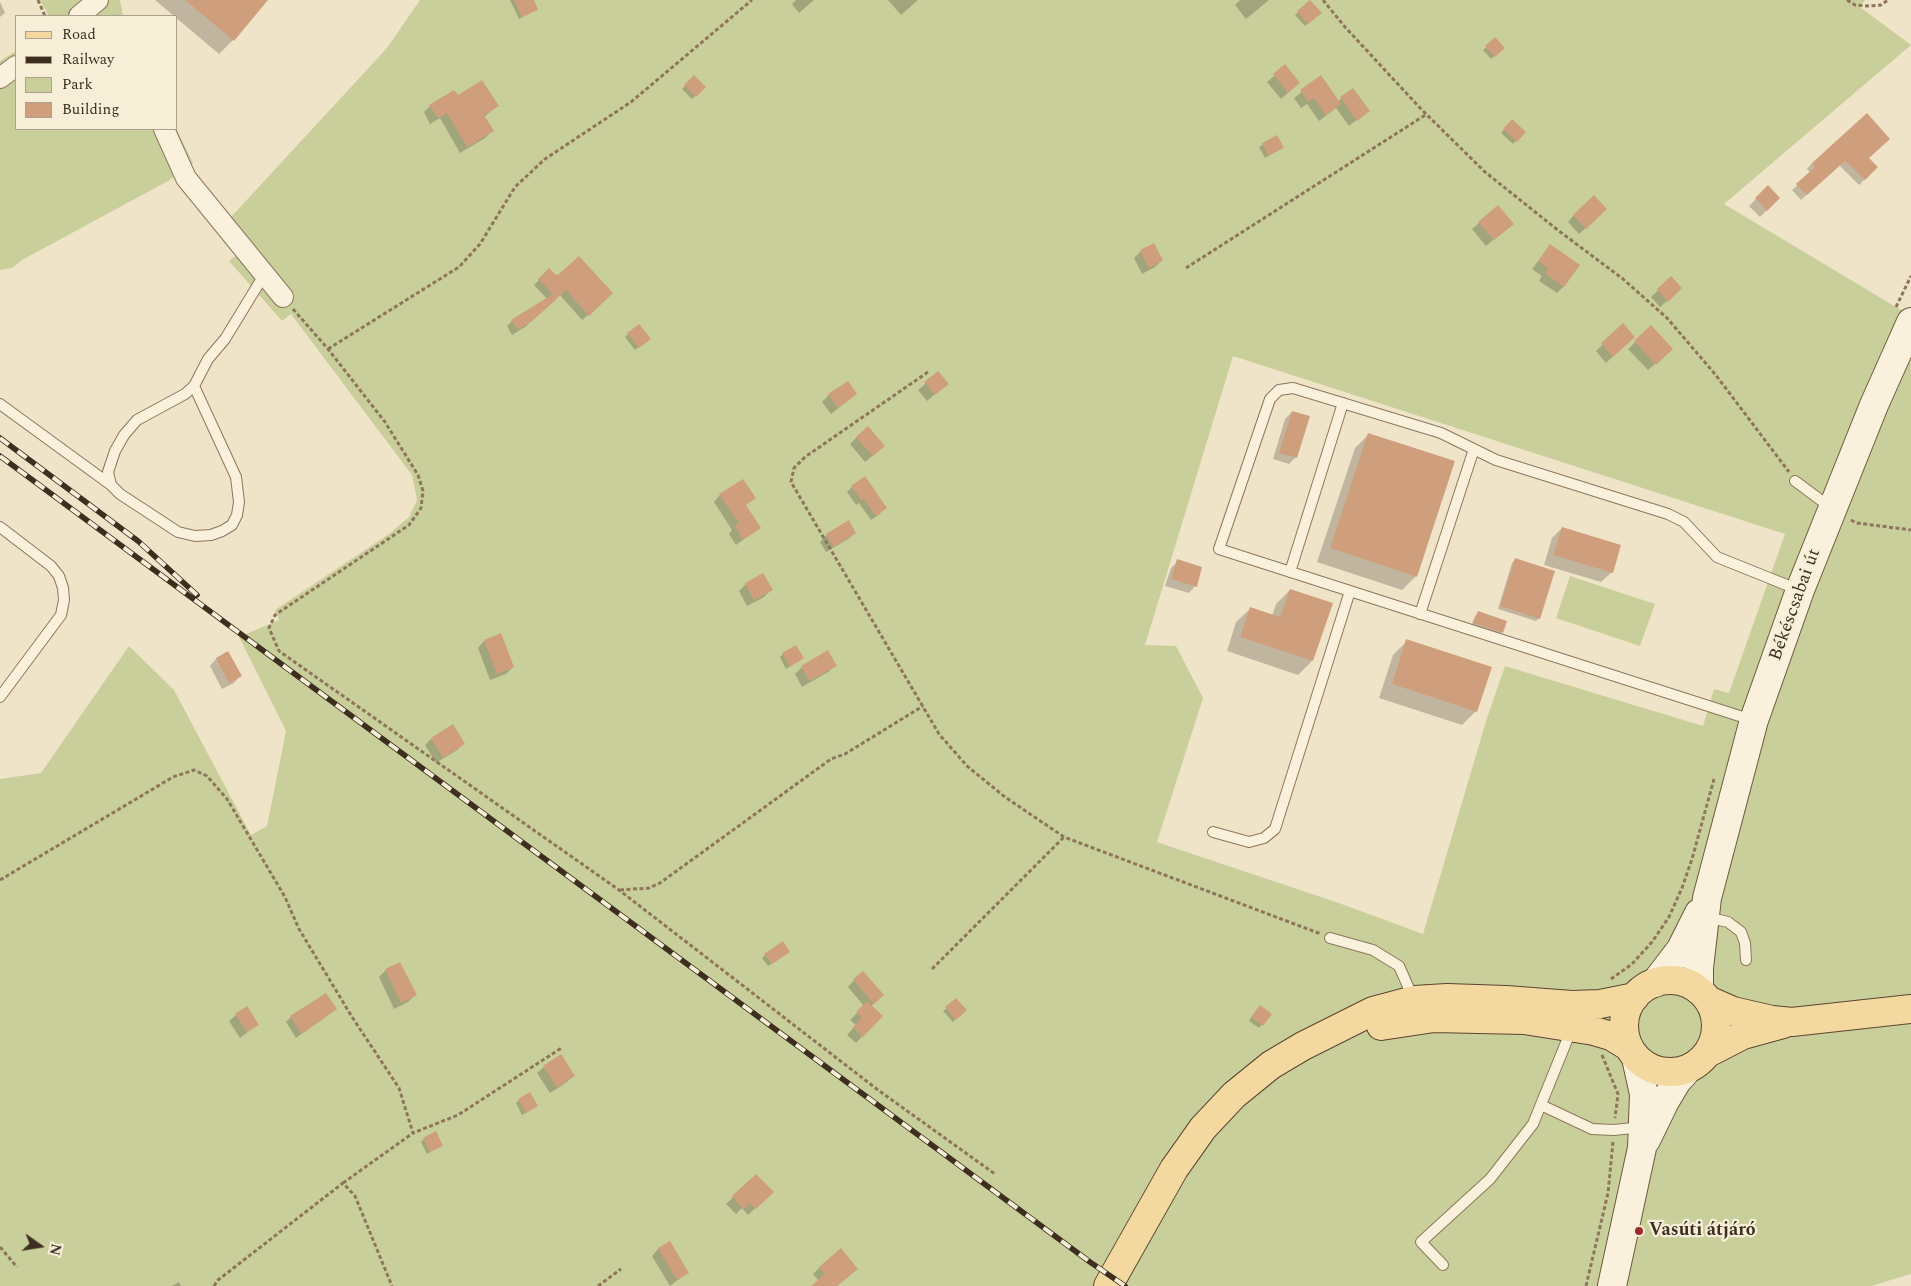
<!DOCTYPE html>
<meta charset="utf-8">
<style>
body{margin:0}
#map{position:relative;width:1911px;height:1286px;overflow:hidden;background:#f0e4c8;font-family:Spectral,serif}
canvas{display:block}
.legend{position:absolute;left:15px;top:15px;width:162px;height:115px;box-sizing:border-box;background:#f7eed8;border:1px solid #ada18e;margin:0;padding:6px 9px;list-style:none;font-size:15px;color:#3d2e20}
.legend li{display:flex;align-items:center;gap:10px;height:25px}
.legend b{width:25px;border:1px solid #ada18e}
.north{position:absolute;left:15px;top:1221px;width:50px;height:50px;-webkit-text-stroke:4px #f7eed8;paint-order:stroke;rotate:103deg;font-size:14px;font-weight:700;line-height:20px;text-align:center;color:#3d2e20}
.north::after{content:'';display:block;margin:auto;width:18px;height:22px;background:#3d2e20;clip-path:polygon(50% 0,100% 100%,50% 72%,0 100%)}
</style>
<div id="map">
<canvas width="1911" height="1286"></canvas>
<ul class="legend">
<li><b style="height:6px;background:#f3d9a0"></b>Road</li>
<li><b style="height:6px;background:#3d2e20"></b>Railway</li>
<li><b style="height:14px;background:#c9cf9b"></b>Park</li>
<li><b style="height:14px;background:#cf9f7d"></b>Building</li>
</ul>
<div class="north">N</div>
</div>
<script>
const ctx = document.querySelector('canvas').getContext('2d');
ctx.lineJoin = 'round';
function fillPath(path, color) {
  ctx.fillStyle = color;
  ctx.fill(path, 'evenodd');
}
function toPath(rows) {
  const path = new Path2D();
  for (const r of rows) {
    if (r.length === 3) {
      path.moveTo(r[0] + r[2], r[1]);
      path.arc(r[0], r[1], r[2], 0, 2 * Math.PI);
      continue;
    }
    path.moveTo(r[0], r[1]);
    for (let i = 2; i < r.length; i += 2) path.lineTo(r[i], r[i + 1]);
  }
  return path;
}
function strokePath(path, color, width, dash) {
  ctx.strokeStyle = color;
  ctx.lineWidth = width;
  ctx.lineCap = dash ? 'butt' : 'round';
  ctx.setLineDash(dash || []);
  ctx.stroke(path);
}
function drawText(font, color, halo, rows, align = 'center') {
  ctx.font = font + ' Spectral,serif';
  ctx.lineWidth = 4.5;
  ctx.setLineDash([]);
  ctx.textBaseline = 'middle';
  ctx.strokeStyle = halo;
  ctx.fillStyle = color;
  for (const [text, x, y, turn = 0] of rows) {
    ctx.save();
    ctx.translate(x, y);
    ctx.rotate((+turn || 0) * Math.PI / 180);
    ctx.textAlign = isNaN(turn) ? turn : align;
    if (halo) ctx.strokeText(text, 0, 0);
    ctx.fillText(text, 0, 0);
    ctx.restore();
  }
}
fillPath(toPath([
 [40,0,120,0,123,16,49,16],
 [420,0,1865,0,1860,7,1911,45,1724,204,1911,316,1911,1274,1871,1286,0,1286,0,779,41,773,129,646,174,690,251,835,267,826,286,731,239,637,279,620,275,610,389,534,409,517,417,500,412,475,291,314,282,321,229,261,239,253,219,230,387,48],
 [1233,356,1785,534,1729,693,1714,689,1703,726,1505,666,1487,718,1423,934,1336,902,1157,842,1203,698,1176,646,1145,645],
 [16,51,16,129,176,128,193,163,168,181,22,260,12,268,0,270,0,61],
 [1570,576,1655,604,1640,646,1556,618]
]), '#c9cf9b');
fillPath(toPath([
 [155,0,266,0,233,40,219,54],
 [510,0,530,0,534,11,519,19],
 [796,0,814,0,799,13,792,4],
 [888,0,918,0,901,15],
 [1240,0,1269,0,1246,19,1235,5],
 [0,2,5,13,0,17],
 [1310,2,1317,16,1305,26,1295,15],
 [1495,39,1503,48,1491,59,1483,50],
 [1285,66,1292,89,1281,99,1267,82],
 [694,77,704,87,692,99,682,89],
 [1321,77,1338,101,1353,89,1368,111,1349,126,1336,108,1319,121,1307,104,1301,108,1294,98],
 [457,97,497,106,484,117,492,131,485,138,460,153,440,118,430,124,424,112,430,106],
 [1512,121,1524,132,1513,144,1501,133],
 [1277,136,1282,148,1265,158,1259,147],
 [1868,158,1877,167,1859,185,1839,165,1801,200,1792,190,1811,173,1807,169,1812,163],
 [1768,187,1779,198,1760,217,1749,206],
 [1574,215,1599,216,1579,234,1568,222],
 [1479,223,1505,230,1486,246,1472,229],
 [1550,246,1564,286,1557,293,1539,281,1542,276,1532,269],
 [1141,251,1162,260,1155,267,1142,274,1134,258],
 [549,270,555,276,606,299,582,320,560,295,525,327,512,335,507,326,512,321,547,299,534,285],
 [1671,278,1674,295,1660,307,1651,297],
 [1623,325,1627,343,1606,363,1596,351],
 [1651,327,1665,355,1648,370,1628,349],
 [628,334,646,342,635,350,625,337],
 [938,373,940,390,927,401,918,390],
 [856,394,831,414,822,402,829,395],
 [1292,412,1296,457,1289,464,1273,459,1285,419],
 [1369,434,1416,576,1402,590,1317,562,1355,448],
 [857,437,876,453,865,462,850,444],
 [852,487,881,513,871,520,859,503,856,505,847,492],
 [720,495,754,498,745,506,759,528,736,545,729,534,732,530,714,502],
 [1562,528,1612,572,1601,582,1544,565,1552,538],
 [855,533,848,539,826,552,820,542,827,535],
 [1515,560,1539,618,1536,621,1498,609,1512,563],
 [1178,561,1195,586,1189,593,1165,586,1171,568],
 [746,584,771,590,764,597,747,606,739,591],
 [1290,590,1312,661,1298,675,1227,651,1236,622,1251,608,1272,616,1276,604],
 [1478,613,1502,632,1499,635,1471,626,1475,616],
 [500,635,513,667,506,674,490,680,478,648,484,641],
 [1407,641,1476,711,1462,725,1379,698,1393,655],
 [228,653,240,676,234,683,222,689,210,666,216,659],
 [783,654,802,658,786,669,780,657],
 [835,665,828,672,802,687,795,674,802,667],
 [431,739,464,743,457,750,436,763,425,745],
 [765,955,785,955,768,966,762,958],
 [386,970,415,995,408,1002,394,1009,379,977],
 [854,980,876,1002,871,1006,882,1016,856,1043,847,1035,856,1025,850,1020,864,1006,848,987],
 [956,1000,965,1010,953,1022,943,1011],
 [335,1009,296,1038,286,1022,291,1017],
 [1257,1009,1270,1014,1259,1028,1249,1021],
 [236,1015,258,1024,240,1038,229,1021],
 [544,1067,574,1075,567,1082,550,1093,537,1073],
 [519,1100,533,1109,522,1115,516,1103],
 [424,1139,441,1145,427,1154,421,1142],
 [756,1175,772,1192,748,1215,742,1208,736,1214,726,1204],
 [670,1243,687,1273,670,1286,652,1256,658,1249],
 [820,1267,850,1275,837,1286,813,1286,819,1281,813,1274],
 [179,1282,181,1286,172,1286]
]), '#0003');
fillPath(toPath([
 [185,0,268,0,234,41],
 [514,0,534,0,538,10,522,17],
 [1310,0,1322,13,1308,24,1297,11],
 [1495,37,1505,48,1495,57,1485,46],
 [1285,64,1300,83,1288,93,1273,74],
 [694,75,706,87,696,97,684,85],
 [1321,75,1341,104,1326,115,1314,98,1308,102,1300,90],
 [482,80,499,106,484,115,494,131,467,147,447,113,438,118,429,105,454,90,458,95],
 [1353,88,1370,111,1357,121,1340,97],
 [1867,113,1890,139,1869,158,1878,167,1865,180,1845,161,1807,195,1796,184,1815,167,1812,163],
 [1512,119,1526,132,1517,142,1503,129],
 [1277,135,1284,148,1268,156,1262,143],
 [1768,185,1780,198,1767,211,1755,198],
 [1594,195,1607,209,1586,229,1573,215],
 [1498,205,1514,224,1494,240,1478,222],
 [1154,243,1163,260,1149,268,1140,250],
 [1550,244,1580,265,1564,287,1545,273,1548,268,1538,261],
 [579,256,613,293,589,316,566,290,557,298,553,294,557,299,532,321,518,330,511,320,553,294,538,279,549,268,556,275,559,274],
 [1671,276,1682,288,1668,302,1657,289],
 [1623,323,1635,337,1613,357,1601,343],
 [639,324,651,339,639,348,627,333],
 [1651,325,1673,349,1656,365,1634,341],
 [938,371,949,384,935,395,924,382],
 [848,381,857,394,838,408,828,394],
 [1292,411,1310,416,1297,458,1279,453],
 [868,426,885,446,873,456,856,437],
 [1368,433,1455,461,1417,577,1330,548],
 [865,476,887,508,876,516,864,499,862,501,851,486],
 [743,479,756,498,746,505,761,528,743,540,735,526,739,523,719,494],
 [849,520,856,533,833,547,826,534],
 [1562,527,1621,545,1613,573,1553,555],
 [1515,558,1555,571,1540,619,1500,606],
 [1177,559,1202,567,1197,587,1171,579],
 [763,573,773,590,754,600,745,583],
 [1290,589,1333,603,1313,661,1240,637,1250,607,1280,617],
 [1478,611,1507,621,1503,633,1473,623],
 [501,633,514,667,497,674,484,640],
 [1406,639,1492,667,1477,712,1392,684],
 [796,645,804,658,790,667,782,653],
 [828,650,837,666,809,681,801,666],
 [228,651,242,676,229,683,216,658],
 [453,724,465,744,443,758,431,738],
 [783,941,790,952,772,964,764,954],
 [400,962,417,995,401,1003,385,969],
 [863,971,884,995,874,1004,853,979],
 [326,993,337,1009,302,1034,290,1016],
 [956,998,967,1010,956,1020,945,1007],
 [867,1001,883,1016,863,1037,853,1027,862,1018,856,1012],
 [1260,1005,1272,1014,1263,1026,1251,1017],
 [247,1006,259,1025,247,1032,235,1014],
 [561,1054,575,1076,557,1087,543,1066],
 [530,1092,538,1106,526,1113,518,1099],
 [436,1131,443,1146,430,1152,423,1138],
 [756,1174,774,1192,756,1209,750,1203,743,1209,732,1196],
 [670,1241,689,1273,677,1280,658,1248],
 [841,1248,858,1269,837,1286,811,1286,825,1274,819,1267]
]), '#cf9f7d');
const lane = toPath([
 [194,386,236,477,239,502,237,515,232,525,222,531,211,535,195,536,178,532,120,494,111,485,108,472,115,451,124,435,137,420,185,394,194,386,208,359,225,339,264,275],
 [0,404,111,485],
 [1795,481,1830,507],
 [0,527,51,566,59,576,63,588,64,600,61,615,0,697],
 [1290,572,1343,403],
 [1420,614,1474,449],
 [1752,720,1219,549,1270,399,1279,390,1293,388,1441,433,1496,460,1668,514,1684,522,1717,557,1799,590],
 [1213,832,1249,842,1264,838,1275,829,1350,591],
 [1706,917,1728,922,1741,932,1745,943,1746,960],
 [1330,938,1373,950,1399,966,1414,1000],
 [1541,1105,1592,1129,1614,1130,1642,1127],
 [1443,1265,1421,1242,1490,1179,1533,1124,1572,1028]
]);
const street = toPath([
 [79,16,98,0],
 [0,78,16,66],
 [164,129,186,178,283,297]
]);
const secondary = toPath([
 [1655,983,1681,949,1699,913],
 [1699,990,1699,968,1707,898,1754,720,1800,590,1874,405,1911,322],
 [1646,1140,1665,1101,1677,1081,1687,1070],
 [1612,1286,1642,1148,1644,1094,1636,1058]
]);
const primary = toPath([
 [1670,1026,46],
 [1708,1000,1733,1011,1772,1020,1792,1022,1911,1009],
 [1381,1026,1434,1018,1524,1020,1594,1031,1611,1036,1629,1047],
 [1708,1053,1743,1035,1783,1024],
 [1108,1286,1174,1169,1203,1128,1234,1095,1271,1065,1303,1046,1373,1011,1414,1000,1447,998,1506,1000,1572,1005,1600,1004,1635,997]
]);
strokePath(lane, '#8d765c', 12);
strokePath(street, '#8d765c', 22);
strokePath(secondary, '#6f573f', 30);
strokePath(primary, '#5b4430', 30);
strokePath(toPath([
 [38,0,45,16],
 [1323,0,1345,27,1421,109,1485,172,1559,231,1623,279,1667,318,1715,374,1789,472],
 [1847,0,1855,5,1867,6,1881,5,1888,0],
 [1186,268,1427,114],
 [1896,307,1911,276],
 [293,309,328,349,385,422,418,475,423,491,421,508,409,525,275,615,269,628,279,651,619,890,878,1090,995,1174],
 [328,349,459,267,480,244,515,187,545,159,631,102,752,0],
 [928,372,805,457,794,468,791,482,939,734,967,766,1005,797,1064,837,1321,934],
 [1851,520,1857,523,1911,530],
 [0,880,173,777,194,770,207,776,227,799,285,897,299,929,352,1017,399,1088,413,1133,458,1115,563,1047],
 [620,890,649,888,660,883,831,759,845,754,923,706],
 [932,969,1064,837],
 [1611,979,1632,964,1652,942,1669,917,1682,888,1692,859,1714,779],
 [1602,1055,1618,1094,1615,1118],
 [343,1183,413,1133],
 [0,1247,17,1267],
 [214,1286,218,1280,343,1183,355,1196,392,1286],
 [598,1286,621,1269],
 [1586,1286,1608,1193,1613,1142]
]), '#8d765c', 3, [4, 2.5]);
strokePath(lane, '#faf1dc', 10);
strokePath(street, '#faf1dc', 20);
strokePath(secondary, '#faf1dc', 28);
strokePath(primary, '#f3d9a0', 28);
const rail = toPath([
 [0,438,138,541,197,595],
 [0,456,1090,1262,1125,1286]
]);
strokePath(rail, '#3d2e20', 5.5);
strokePath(rail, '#f7eed8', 4, [11]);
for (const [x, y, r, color] of [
 [1639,1231,5,"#9e2a2b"]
]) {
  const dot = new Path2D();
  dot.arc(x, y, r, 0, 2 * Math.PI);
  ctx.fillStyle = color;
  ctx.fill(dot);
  strokePath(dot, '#f7eed8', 2);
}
drawText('18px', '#3d2e20', '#f7eed8', [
 ["Békéscsabai út",1796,605,-70]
]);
drawText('bold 18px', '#3d2e20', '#f7eed8', [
 ["Vasúti átjáró",1649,1231]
], 'left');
</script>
